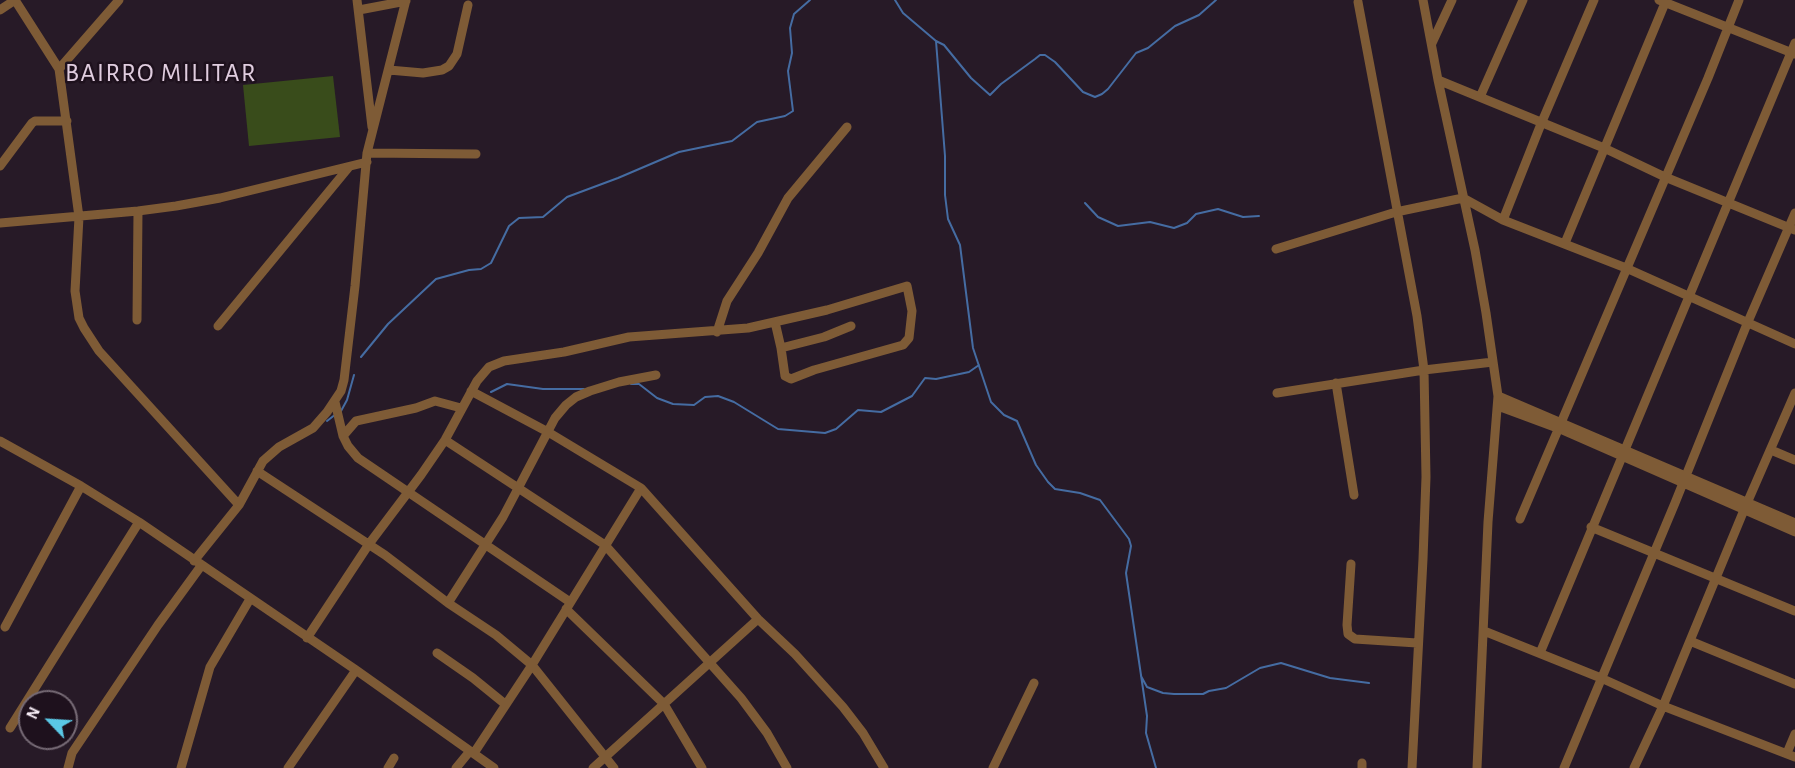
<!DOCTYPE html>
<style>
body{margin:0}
#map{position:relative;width:1795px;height:768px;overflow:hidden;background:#271a27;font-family:"Alegreya Sans",sans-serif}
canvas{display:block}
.north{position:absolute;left:18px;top:690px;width:60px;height:60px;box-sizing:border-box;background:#1e111d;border:2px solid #766a75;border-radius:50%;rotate:295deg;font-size:16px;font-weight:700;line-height:24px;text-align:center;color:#faf0f9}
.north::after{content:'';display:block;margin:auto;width:21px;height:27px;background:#5ac8e6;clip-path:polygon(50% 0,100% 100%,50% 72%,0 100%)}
</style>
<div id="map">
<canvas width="1795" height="768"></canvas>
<div class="north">N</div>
</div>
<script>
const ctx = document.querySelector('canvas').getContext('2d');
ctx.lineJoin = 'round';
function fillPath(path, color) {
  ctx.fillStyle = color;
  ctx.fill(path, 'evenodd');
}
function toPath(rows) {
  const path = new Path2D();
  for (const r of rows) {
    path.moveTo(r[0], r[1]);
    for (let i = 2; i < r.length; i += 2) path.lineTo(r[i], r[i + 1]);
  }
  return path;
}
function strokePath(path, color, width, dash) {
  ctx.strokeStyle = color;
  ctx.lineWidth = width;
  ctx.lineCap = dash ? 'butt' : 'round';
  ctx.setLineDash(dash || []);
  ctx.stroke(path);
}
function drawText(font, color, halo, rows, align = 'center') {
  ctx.font = font + ' "Alegreya Sans",sans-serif';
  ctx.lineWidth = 5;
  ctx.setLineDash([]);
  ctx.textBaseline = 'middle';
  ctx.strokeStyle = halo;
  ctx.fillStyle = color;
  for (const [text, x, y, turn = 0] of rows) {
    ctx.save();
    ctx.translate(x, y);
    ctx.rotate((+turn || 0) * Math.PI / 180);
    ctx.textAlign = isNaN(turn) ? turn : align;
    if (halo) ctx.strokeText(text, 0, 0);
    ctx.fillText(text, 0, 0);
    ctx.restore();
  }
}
fillPath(toPath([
 [333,76,340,137,249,146,243,85]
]), '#394c1b');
strokePath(toPath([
 [895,0,903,13,936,41,944,45,971,78,990,95,1001,84,1035,59,1040,55,1045,55,1055,62,1083,92,1095,97,1102,94,1108,89,1136,53,1148,48,1175,26,1199,15,1216,0],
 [936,41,945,156,945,195,948,219,960,245,973,348,991,402,1004,415,1017,421,1036,465,1048,482,1055,489,1080,493,1100,500,1129,539,1131,546,1126,573,1147,716,1146,733,1156,768],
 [1085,203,1098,217,1118,226,1150,222,1174,228,1187,223,1196,214,1218,209,1243,217,1259,216],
 [361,357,388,324,436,279,469,270,481,269,491,263,509,226,519,218,543,217,567,197,618,178,679,152,732,141,757,122,785,116,793,111,788,71,792,53,790,28,794,14,810,0],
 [631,384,639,384,657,398,673,404,694,405,705,397,718,396,734,402,778,429,825,433,836,429,858,410,881,412,912,396,925,378,936,379,969,372,979,365],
 [491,392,507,384,543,389,584,389],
 [341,411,347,400,354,375],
 [327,421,336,414],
 [1141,676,1147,687,1163,693,1174,694,1203,694,1209,691,1226,688,1260,668,1281,663,1330,678,1369,683]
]), '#456ca2', 2);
strokePath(toPath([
 [15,0,59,69,79,217,75,291,79,318,84,328,99,351,239,505],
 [357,0,372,127],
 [1423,0,1438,80,1475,250,1486,313,1498,396,1488,522,1477,768],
 [1659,0,1795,54],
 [1358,2,1417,316,1424,370,1426,477,1423,559,1412,768],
 [0,10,15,0],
 [359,10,406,1],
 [1432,43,1452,0],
 [59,69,119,0],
 [389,70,423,73,442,70,449,66,457,54,468,5],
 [1438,80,1604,148,1665,177,1795,230],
 [1480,97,1523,0],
 [367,153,476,154],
 [0,166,32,123,35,121,67,121],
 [1503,220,1541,124,1594,0],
 [0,223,138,211,176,206,220,198,367,162],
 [1565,243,1665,3],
 [1276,249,1396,212,1463,198,1503,220,1626,268,1795,344],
 [137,320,138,211],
 [775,322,781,348,824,337,851,326],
 [218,326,349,167],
 [717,332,727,301,758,253,788,198,847,127],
 [1336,383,1354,495],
 [471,391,548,432,641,488,758,619,795,654,843,707,863,733,884,768],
 [1277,393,1424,370,1493,362],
 [1498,396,1795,523],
 [335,402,343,436,348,446,358,458,570,602],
 [1498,406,1560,429,1795,532],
 [343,436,356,421,416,408,435,401,461,408],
 [445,440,605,545,741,698,767,733,787,768],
 [0,441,81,486,139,522,356,670,494,768],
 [1771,450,1795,460],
 [257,471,385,555,448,603,496,635,532,665,614,768],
 [1520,519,1708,78,1739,0],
 [1591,527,1795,611],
 [194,561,239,505,263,461,279,447,313,428,327,412,341,391,344,380,355,286,367,153,406,0],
 [1351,564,1347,625,1348,634,1355,639,1417,643],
 [448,603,503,517,555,418,566,405,576,397,590,391,619,382,656,375],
 [566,609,664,704,702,768],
 [5,627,81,486],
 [1484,631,1601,678,1663,706,1795,757],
 [307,638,369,544,421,475,445,440,477,381,489,367,504,361,564,352,629,337,748,328,827,310,907,286,912,311,909,338,903,345,814,370,791,379,785,376,781,348],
 [1690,641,1795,684],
 [437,653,473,678,505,704],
 [1540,653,1795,43],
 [10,728,139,522],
 [474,753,532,665,641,488],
 [1787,753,1795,734],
 [68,768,72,753,158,625,201,566],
 [181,768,210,667,250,599],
 [288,768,356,670],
 [388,768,394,758],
 [456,768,470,751],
 [593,768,758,619],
 [993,768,1034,683],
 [1362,768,1362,763],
 [1564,768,1675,503,1747,324,1795,213],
 [1634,768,1663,706,1744,510,1795,393]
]), '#7e5b36', 9);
ctx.letterSpacing = '1.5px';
drawText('26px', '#e0cddf', '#1e111d', [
 ["BAIRRO MILITAR",161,73]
]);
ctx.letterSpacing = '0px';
</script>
